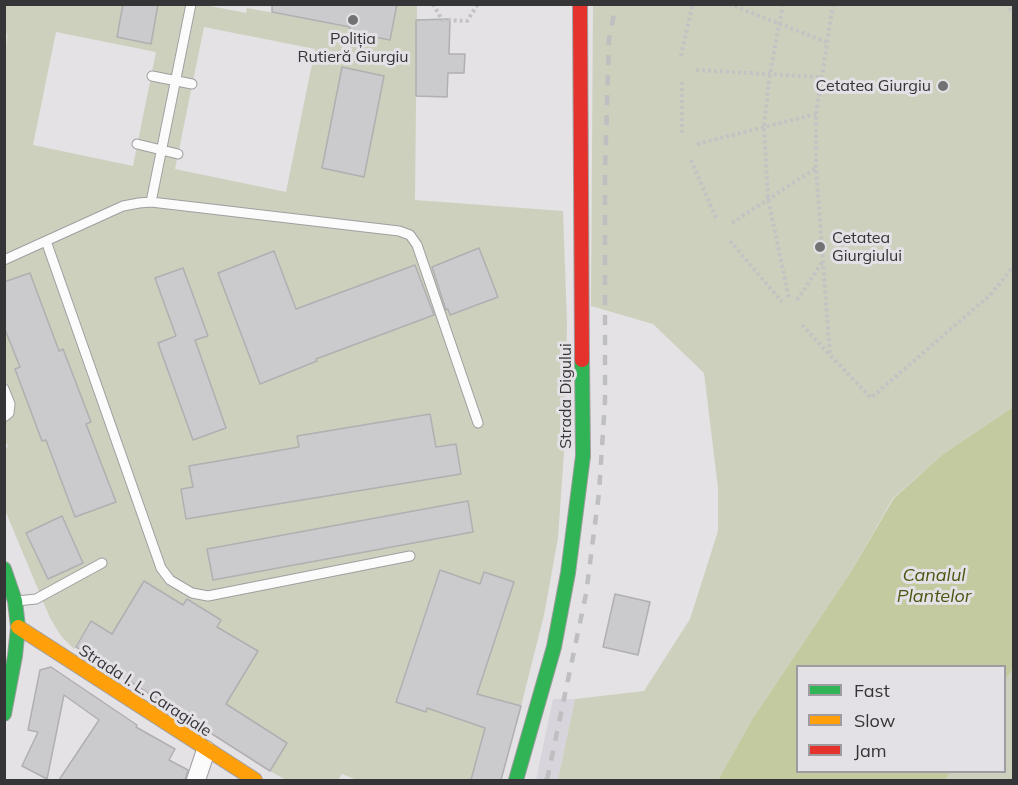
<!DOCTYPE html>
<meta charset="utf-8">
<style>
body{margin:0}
#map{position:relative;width:1018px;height:785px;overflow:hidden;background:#e4e2e5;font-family:Mulish,sans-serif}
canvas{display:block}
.frame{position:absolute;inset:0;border:6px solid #353436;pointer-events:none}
.legend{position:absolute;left:796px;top:665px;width:210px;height:108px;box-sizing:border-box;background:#e4e1e6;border:2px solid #9e9ca0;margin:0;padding:8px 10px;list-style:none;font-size:18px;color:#353436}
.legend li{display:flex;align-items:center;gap:12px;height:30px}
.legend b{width:30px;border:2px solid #9e9ca0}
</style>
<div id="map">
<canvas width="1018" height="785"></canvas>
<div class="frame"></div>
<ul class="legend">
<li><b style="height:8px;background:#30b455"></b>Fast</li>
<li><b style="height:8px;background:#ff9f0a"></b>Slow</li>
<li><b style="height:8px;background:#e5322d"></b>Jam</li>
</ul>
</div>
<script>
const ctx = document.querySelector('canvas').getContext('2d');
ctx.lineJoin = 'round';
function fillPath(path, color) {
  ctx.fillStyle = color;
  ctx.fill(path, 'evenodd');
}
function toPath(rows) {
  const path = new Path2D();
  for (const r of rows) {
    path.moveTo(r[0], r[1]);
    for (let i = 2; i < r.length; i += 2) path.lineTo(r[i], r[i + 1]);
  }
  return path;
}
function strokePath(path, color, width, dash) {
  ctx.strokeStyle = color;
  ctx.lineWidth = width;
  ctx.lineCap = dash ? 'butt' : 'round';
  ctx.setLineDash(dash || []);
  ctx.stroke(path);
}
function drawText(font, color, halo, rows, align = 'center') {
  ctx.font = font + ' Mulish,sans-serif';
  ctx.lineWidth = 6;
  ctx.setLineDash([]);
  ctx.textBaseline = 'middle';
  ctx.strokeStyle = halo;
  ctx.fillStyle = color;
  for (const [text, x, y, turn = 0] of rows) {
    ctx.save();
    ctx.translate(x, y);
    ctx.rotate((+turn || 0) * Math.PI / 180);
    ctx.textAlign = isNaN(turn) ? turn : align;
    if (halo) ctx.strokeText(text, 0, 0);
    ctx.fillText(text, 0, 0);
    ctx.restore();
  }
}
fillPath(toPath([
 [553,699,575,699,558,780,536,780]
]), '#d8d4dc');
fillPath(toPath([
 [5,5,123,5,117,37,150,43,158,5,205,5,246,13,247,8,350,27,349,32,389,40,397,5,417,5,415,200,563,211,567,324,564,452,558,538,544,615,521,706,493,699,471,780,357,780,342,774,338,780,286,780,270,771,287,743,92,621,74,649,61,636,50,618,5,510,5,448,8,447,4,437,4,327,20,367,15,369,42,441,46,440,75,517,115,502,86,424,91,422,63,350,59,351,30,273,5,282,4,71,7,34,5,33],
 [204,27,315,49,286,192,175,169],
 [56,32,156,52,133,166,33,145],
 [342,67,384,76,364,176,322,168],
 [479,249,450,315,432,267],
 [274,251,316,362,260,383,218,273],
 [414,265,433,315,308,305],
 [183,268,207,335,195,340,226,428,193,440,158,343,176,336,155,278],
 [430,414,436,446,456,444,460,474,186,519,181,490,193,487,189,466,299,447,297,436],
 [467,501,473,532,213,580,208,549],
 [62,517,83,563,48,579,27,533],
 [440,571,470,581,425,712,396,702],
 [484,572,514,582,467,722,438,712],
 [144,581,183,605,187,599,221,620,217,627,258,652,164,639,124,614],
 [593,5,1013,5,1013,407,942,455,893,498,852,570,753,718,718,780,558,780,575,699,644,691,690,619,718,531,718,488,704,373,653,324,591,306],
 [1013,666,1013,780,946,780,950,772,1004,772,1005,681]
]), '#cdd0bd');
fillPath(toPath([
 [1013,407,1014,666,1005,681,1004,666,798,666,798,772,950,772,946,780,718,780,753,718,852,570,894,498,942,455]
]), '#c3caa0');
const building = toPath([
 [123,4,158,4,151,44,117,37,123,4],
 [272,4,397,4,390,40,349,32,350,27,272,12,272,4],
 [450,19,449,54,465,54,464,73,448,73,447,97,416,96,416,20,450,19],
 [342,67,384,76,364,177,322,168,342,67],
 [479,248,498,297,450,315,448,309,446,310,432,267,479,248],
 [274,251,296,309,415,265,434,315,316,359,317,361,260,384,218,273,274,251],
 [183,268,208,336,195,340,226,428,193,440,158,343,176,336,155,278,183,268],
 [30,273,59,351,63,349,91,422,86,424,116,502,75,517,46,440,42,441,15,369,20,367,4,327,4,282,30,273],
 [430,414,436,447,456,444,461,474,186,519,181,489,193,487,189,466,299,447,297,436,430,414],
 [468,501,473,532,213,580,207,549,468,501],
 [62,516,83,563,48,579,26,533,62,516],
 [440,570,480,584,484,572,514,582,477,694,521,706,501,780,471,780,485,728,427,708,426,712,396,702,440,570],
 [144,581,183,605,187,599,221,620,217,627,258,651,226,704,287,743,270,771,76,647,91,621,112,634,144,581],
 [615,594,650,602,638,655,603,647,615,594],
 [51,667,137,725,136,727,175,749,169,760,188,770,185,780,59,780,99,720,64,695,47,779,22,766,38,732,28,730,40,670,51,667]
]);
fillPath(building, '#cbcacc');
strokePath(building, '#b1afb1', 1.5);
const lane = toPath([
 [152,76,192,84],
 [137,144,178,154],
 [151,202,191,4],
 [46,241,161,568,170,580,192,593,208,596,410,556],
 [4,260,123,206,139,203,151,202,399,231,410,235,417,245,478,423],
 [4,389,10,404,9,413,4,417],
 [17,601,36,599,102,563]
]);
const street = toPath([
 [196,780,206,750]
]);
const fast = toPath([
 [4,569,15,601,18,627,15,656,4,714],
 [516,780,554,647,568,573,583,456,582,360]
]);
const slow = toPath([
 [18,627,255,780]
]);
const jam = toPath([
 [580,4,582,360]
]);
strokePath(lane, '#9f9ea0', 11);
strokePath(street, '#9f9ea0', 20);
strokePath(fast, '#9f9ea0', 16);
strokePath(slow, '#9f9ea0', 16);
strokePath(jam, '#9f9ea0', 16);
strokePath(toPath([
 [433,4,442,20,467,21,478,4],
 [729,4,826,42],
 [783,4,770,74,764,126,768,199,789,299],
 [833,4,816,114,816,168,830,355,871,398,990,295,1014,266],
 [1005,4,1014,14],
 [681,56,692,6],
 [696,70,820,77],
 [682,82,682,135],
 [697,144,816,114],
 [691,160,716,218],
 [732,223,816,168],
 [730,241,782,302],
 [797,300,823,261],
 [802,325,830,355]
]), '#c3c3c4', 4, [3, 3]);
strokePath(lane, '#fbfbfb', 9);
strokePath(street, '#fbfbfb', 18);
strokePath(fast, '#30b455', 14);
strokePath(slow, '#ff9f0a', 14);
strokePath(jam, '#e5322d', 14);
strokePath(toPath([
 [547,780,586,594,599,493,605,401,605,171,609,39,616,4]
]), '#bfbec0', 4.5, [10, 10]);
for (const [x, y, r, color] of [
 [353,20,6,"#727173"],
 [943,86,6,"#727173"],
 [820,247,6,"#727173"]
]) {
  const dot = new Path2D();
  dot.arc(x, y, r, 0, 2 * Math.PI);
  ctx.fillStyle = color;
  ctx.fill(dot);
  strokePath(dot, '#e4e1e6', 2);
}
drawText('16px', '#353436', '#e4e1e6', [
 ["Poliția",353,39],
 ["Rutieră Giurgiu",353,57],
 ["Cetatea Giurgiu",931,86,"right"],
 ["Cetatea",832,238,"left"],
 ["Giurgiului",832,256,"left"]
]);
drawText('16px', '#353436', '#e4e1e6', [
 ["Strada Digului",566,396,-90],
 ["Strada I. L. Caragiale",145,691,33]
]);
drawText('italic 18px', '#4d5510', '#e4e1e6', [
 ["Canalul",934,576],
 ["Plantelor",934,597]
]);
</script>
